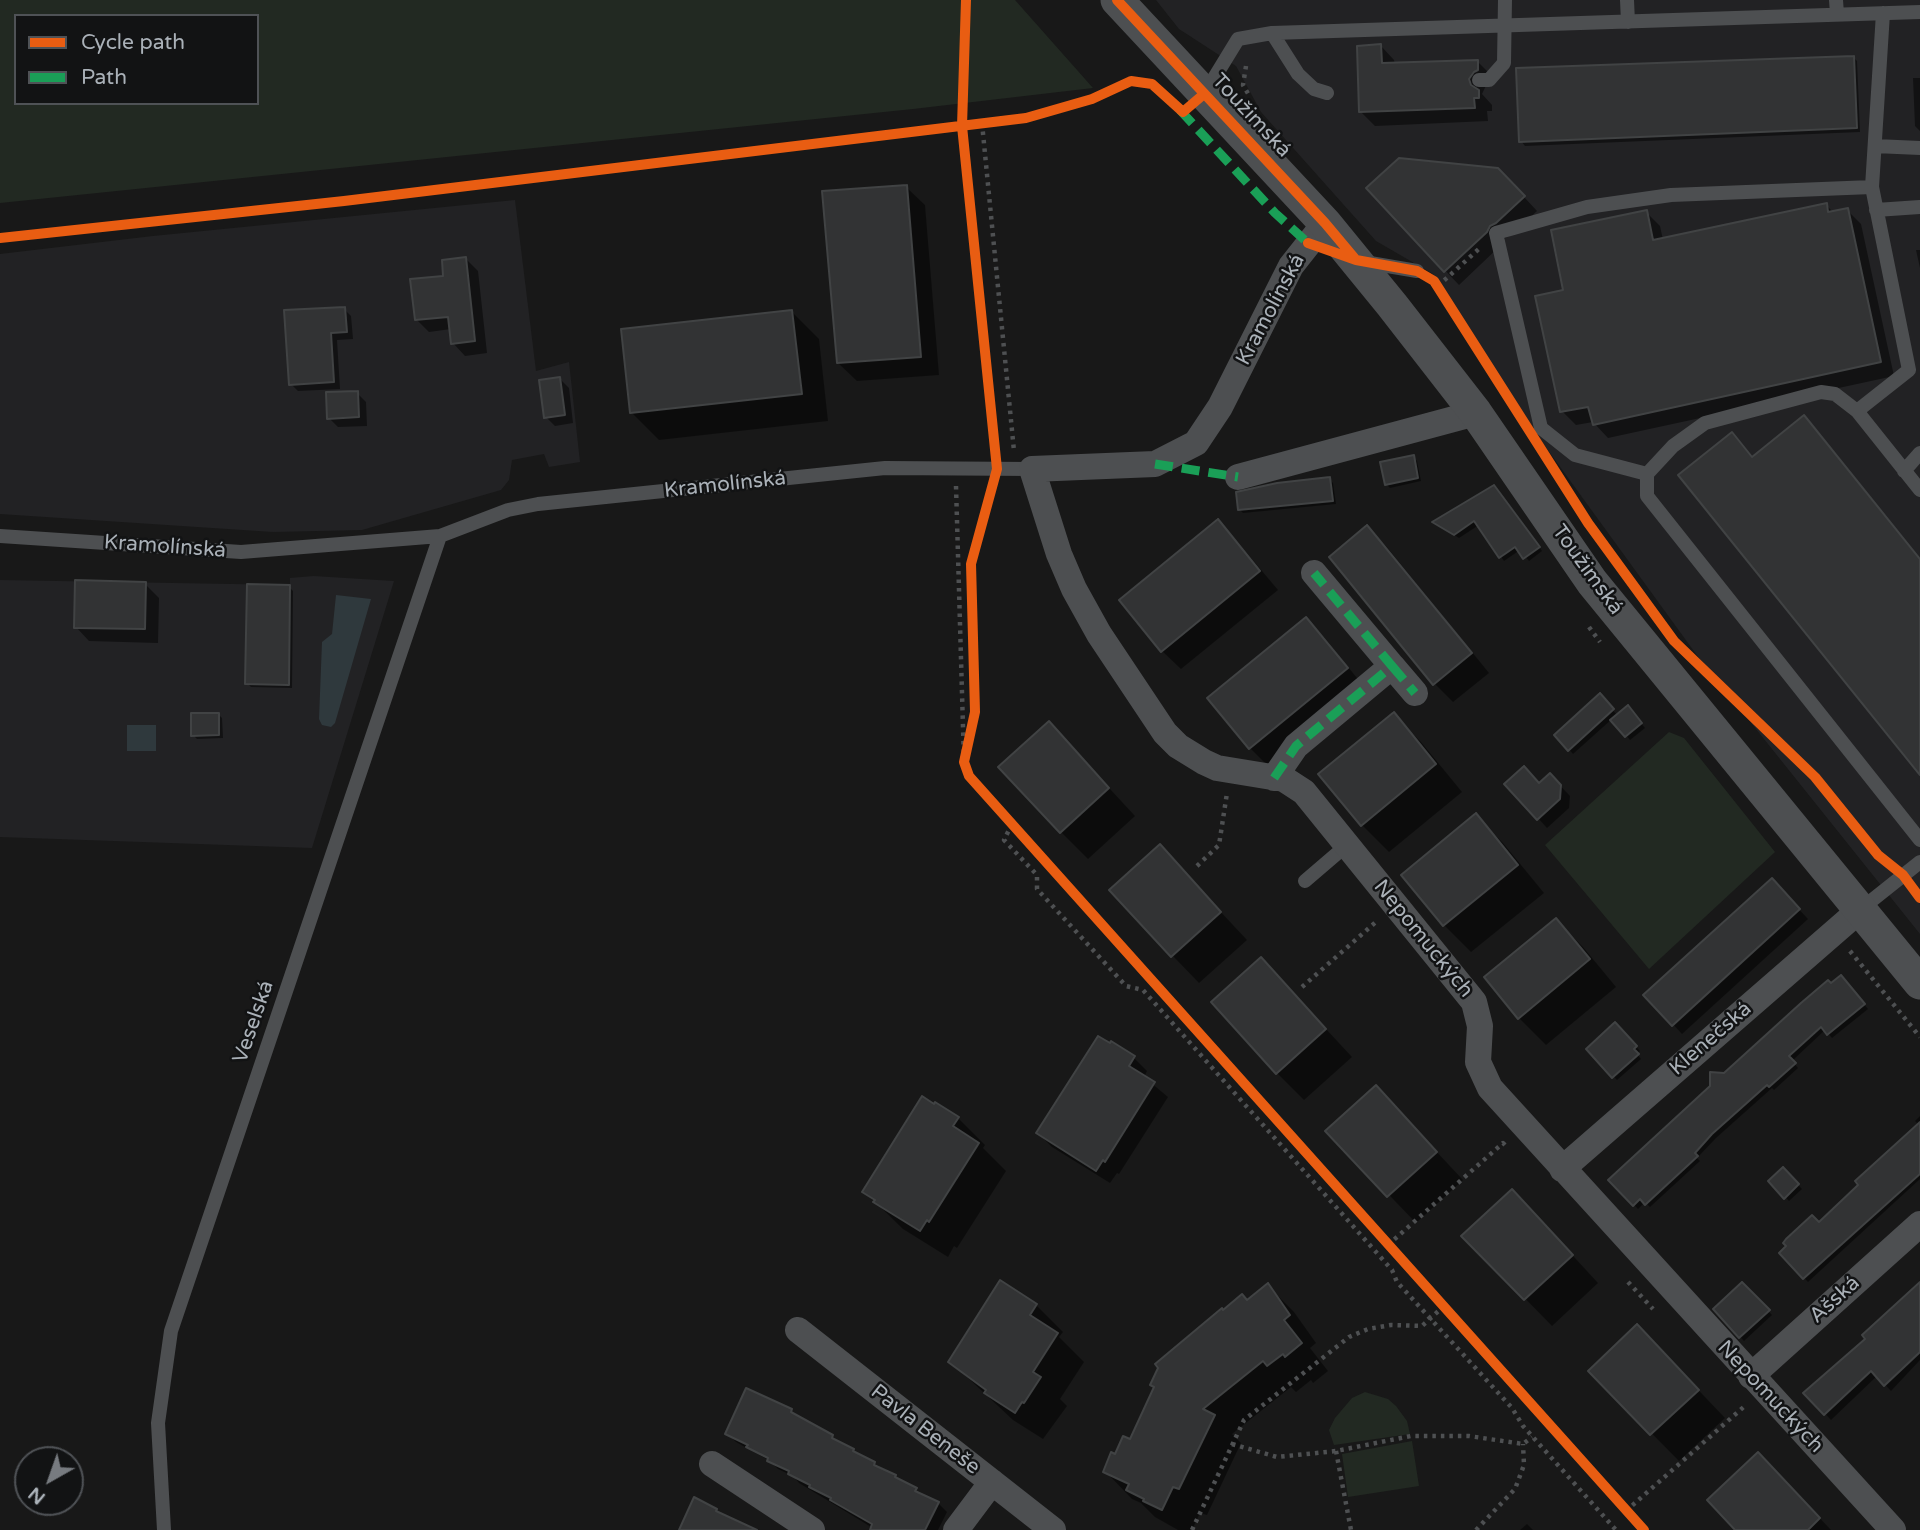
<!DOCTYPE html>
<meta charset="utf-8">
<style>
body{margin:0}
#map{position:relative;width:1920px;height:1530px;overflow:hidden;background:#181818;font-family:"Varela Round",sans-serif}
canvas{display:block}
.legend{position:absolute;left:14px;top:14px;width:245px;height:91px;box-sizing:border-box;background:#121314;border:2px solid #4f5256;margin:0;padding:9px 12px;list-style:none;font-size:21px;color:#aab1b8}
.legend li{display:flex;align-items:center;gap:14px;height:35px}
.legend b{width:35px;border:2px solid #4f5256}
.north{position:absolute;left:14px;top:1446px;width:70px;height:70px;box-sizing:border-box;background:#121314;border:2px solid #4f5256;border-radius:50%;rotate:220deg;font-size:19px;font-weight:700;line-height:28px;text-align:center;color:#aab1b8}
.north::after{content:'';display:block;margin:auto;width:24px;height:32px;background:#777b80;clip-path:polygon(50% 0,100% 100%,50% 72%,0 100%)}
</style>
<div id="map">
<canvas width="1920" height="1530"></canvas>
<ul class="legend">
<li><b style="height:9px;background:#e95d12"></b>Cycle path</li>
<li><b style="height:9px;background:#1a9f57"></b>Path</li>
</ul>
<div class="north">N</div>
</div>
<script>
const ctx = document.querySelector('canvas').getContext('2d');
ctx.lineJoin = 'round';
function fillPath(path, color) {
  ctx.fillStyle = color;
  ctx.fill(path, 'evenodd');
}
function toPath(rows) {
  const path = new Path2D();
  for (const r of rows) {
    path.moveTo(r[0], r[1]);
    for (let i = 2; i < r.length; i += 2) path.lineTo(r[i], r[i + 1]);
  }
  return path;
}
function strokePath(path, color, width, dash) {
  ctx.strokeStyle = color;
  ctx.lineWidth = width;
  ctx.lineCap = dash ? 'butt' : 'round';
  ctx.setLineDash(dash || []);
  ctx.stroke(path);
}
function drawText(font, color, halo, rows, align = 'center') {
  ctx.font = font + ' "Varela Round",sans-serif';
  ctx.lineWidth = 5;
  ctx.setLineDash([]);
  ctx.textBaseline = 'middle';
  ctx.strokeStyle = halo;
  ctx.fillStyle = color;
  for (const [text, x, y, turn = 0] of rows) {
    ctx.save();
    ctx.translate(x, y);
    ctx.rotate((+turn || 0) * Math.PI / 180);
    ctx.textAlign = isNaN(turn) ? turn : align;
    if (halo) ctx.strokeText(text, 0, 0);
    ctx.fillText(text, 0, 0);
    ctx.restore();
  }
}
fillPath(toPath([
 [1156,0,1920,0,1920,934,1696,654,1542,442,1433,274,1376,241,1261,112,1236,66,1179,29],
 [515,200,536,371,569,362,580,462,549,467,544,454,512,460,509,480,501,490,362,530,273,532,0,514,0,254,153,236],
 [314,576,394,581,312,848,0,837,0,580,290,585,290,578]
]), '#222224');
fillPath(toPath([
 [0,0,1015,0,1093,88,913,109,0,203],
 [16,16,257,16,257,103,16,103],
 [1669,732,1684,738,1775,852,1649,969,1545,845],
 [1365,1392,1388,1399,1396,1406,1407,1421,1410,1434,1334,1445,1329,1430,1335,1418,1352,1398],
 [1412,1441,1419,1486,1348,1497,1342,1454]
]), '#222922');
fillPath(toPath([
 [336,595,371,599,335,723,331,727,322,725,319,719,322,642,332,634],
 [127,725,156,725,156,751,127,751]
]), '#2f393d');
fillPath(toPath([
 [1381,46,1394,60,1395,65,1478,62,1491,75,1482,94,1492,105,1492,111,1487,111,1488,121,1375,126,1361,112],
 [1853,57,1857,61,1860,132,1525,146,1521,141],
 [1913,78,1920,78,1920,131,1915,126],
 [1512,184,1537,211,1510,236,1503,239,1500,246,1459,285,1368,189],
 [906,187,925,205,939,375,857,381,838,363],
 [1826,205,1834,213,1847,210,1861,224,1894,376,1608,438,1593,422,1576,425,1562,411,1565,291,1646,212,1660,226,1663,240],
 [1916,250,1920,250,1920,268],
 [466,259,478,271,487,353,465,356,453,343,451,329,429,332,417,320,445,277],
 [344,309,351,316,353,339,337,340,340,389,298,391,291,384],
 [792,312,819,339,828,421,659,440,632,413],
 [560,379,569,388,573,423,555,426,546,417],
 [357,393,366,402,367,426,338,427,329,418],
 [1413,457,1417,461,1421,481,1390,488,1386,484],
 [1329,479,1333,483,1336,504,1243,513,1239,509],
 [1498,491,1542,551,1529,561,1520,550,1504,561,1479,525,1459,538,1438,525],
 [1218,521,1236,540,1278,590,1181,669,1162,651],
 [1367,528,1386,546,1489,673,1453,702,1435,684],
 [145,584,159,598,158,643,89,641,76,627],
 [289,587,293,591,292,688,251,687,247,683],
 [1306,619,1324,637,1365,688,1269,767,1250,748,1209,698],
 [1600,696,1618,716,1631,711,1645,728,1630,740,1612,719,1573,754,1556,735],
 [218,714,222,718,223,738,197,739,193,735],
 [1394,715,1421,742,1462,792,1389,852,1362,825],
 [1049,723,1135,816,1088,859,1061,832],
 [1550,775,1570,796,1569,808,1547,828,1507,784,1539,785],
 [1476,816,1503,843,1544,893,1471,952,1444,925,1403,875],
 [1160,847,1247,940,1199,983,1172,955],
 [1780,889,1808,919,1682,1034,1646,995],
 [1556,920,1583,947,1616,987,1546,1045,1519,1018],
 [1261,959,1352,1057,1304,1100,1277,1073],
 [1845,981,1868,1009,1832,1038,1825,1030,1792,1061,1798,1068,1774,1090,1772,1088,1716,1138,1697,1158,1700,1161,1650,1207,1645,1202,1638,1209,1610,1180,1724,1075,1831,985],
 [1615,1024,1640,1051,1637,1054,1641,1059,1617,1080,1588,1049],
 [1133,1057,1147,1071,1144,1077,1168,1097,1119,1174,1117,1173,1110,1183,1052,1147,1038,1133],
 [1376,1087,1463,1180,1416,1223,1328,1131],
 [1920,1116,1920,1179,1808,1282,1781,1253,1819,1224,1919,1125,1915,1121],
 [958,1118,985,1145,983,1148,1006,1171,957,1248,954,1246,948,1257,903,1229,864,1191],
 [1783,1169,1802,1189,1789,1201,1770,1181],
 [1539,1219,1598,1283,1552,1326,1464,1236],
 [1742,1284,1772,1315,1744,1341,1715,1309],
 [1267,1285,1294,1312,1316,1343,1310,1348,1328,1371,1313,1383,1311,1380,1296,1392,1291,1387,1232,1434,1241,1443,1207,1515,1200,1513,1192,1530,1178,1530,1155,1517,1141,1503,1132,1499,1105,1471,1247,1302],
 [1920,1285,1920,1360,1891,1391,1877,1376,1831,1420,1806,1393,1867,1339],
 [1036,1305,1063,1332,1059,1337,1084,1362,1060,1399,1067,1406,1043,1439,1013,1420,951,1362],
 [1664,1354,1725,1418,1679,1461,1590,1371],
 [791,1411,798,1418,874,1463,881,1470,895,1476,922,1496,938,1503,947,1512,938,1530,876,1530,799,1483,793,1476,778,1469,770,1461,736,1442,727,1433],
 [1785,1481,1831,1530,1739,1530],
 [1527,1524,1533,1530,1520,1530]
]), '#0007');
const building = toPath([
 [1381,44,1382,63,1478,60,1478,70,1474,72,1469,79,1471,85,1479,90,1479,98,1474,98,1475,108,1359,112,1357,46,1381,44],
 [1854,56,1857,128,1519,142,1516,68,1854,56],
 [1399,158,1498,168,1525,196,1496,223,1490,226,1487,232,1444,272,1366,188,1399,158],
 [907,185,921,357,837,363,822,191,907,185],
 [1827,203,1828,212,1848,208,1881,362,1593,425,1588,407,1560,412,1535,296,1563,290,1551,230,1647,210,1653,240,1827,203],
 [466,257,475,341,451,344,448,317,415,320,410,279,443,276,442,260,466,257],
 [345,307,347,332,331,333,334,382,289,385,284,310,345,307],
 [792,310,802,394,630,413,621,329,792,310],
 [560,377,565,415,544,418,539,380,560,377],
 [358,391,359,417,327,419,326,392,358,391],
 [1804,415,1920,559,1920,775,1678,475,1732,432,1752,457,1804,415],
 [1414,455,1418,478,1385,485,1380,462,1414,455],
 [1330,477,1333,501,1238,510,1236,492,1277,483,1330,477],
 [1494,485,1540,547,1523,559,1515,547,1499,558,1474,521,1454,535,1432,522,1494,485],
 [1218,519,1260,571,1161,652,1119,600,1218,519],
 [1367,525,1472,653,1433,685,1329,557,1367,525],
 [75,580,146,582,145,629,74,628,75,580],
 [247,584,290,585,289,685,245,684,247,584],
 [1306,617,1348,668,1249,749,1207,698,1306,617],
 [1600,693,1614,709,1568,751,1554,735,1600,693],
 [1628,705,1642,723,1625,737,1610,720,1628,705],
 [1394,712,1436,764,1361,826,1318,774,1394,712],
 [191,713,219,713,219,735,191,736,191,713],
 [1049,721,1109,788,1060,833,998,767,1049,721],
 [1524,766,1539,783,1550,773,1561,785,1560,799,1537,820,1504,784,1524,766],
 [1476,813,1518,865,1443,926,1401,875,1476,813],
 [1160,844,1221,912,1171,957,1109,890,1160,844],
 [1772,878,1800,909,1672,1026,1643,995,1772,878],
 [1556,918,1590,959,1518,1019,1484,977,1556,918],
 [1261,957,1326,1029,1276,1074,1211,1002,1261,957],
 [1841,975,1865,1004,1827,1035,1821,1027,1789,1056,1796,1063,1769,1087,1767,1085,1712,1134,1695,1153,1698,1156,1645,1205,1640,1199,1633,1206,1608,1180,1710,1086,1710,1072,1724,1073,1801,1003,1828,980,1831,983,1841,975],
 [1615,1022,1637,1046,1634,1049,1639,1054,1612,1078,1586,1049,1615,1022],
 [1098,1036,1110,1043,1111,1041,1135,1056,1129,1066,1155,1082,1105,1162,1103,1160,1096,1171,1036,1133,1098,1036],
 [1376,1085,1437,1152,1387,1197,1325,1131,1376,1085],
 [922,1096,934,1104,935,1102,959,1117,953,1126,979,1143,929,1222,927,1220,920,1231,873,1202,875,1200,862,1192,922,1096],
 [1920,1122,1920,1174,1803,1279,1779,1253,1786,1246,1783,1243,1786,1239,1812,1215,1819,1222,1858,1185,1855,1181,1920,1122],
 [1783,1167,1799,1184,1784,1199,1768,1181,1783,1167],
 [1512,1189,1573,1255,1524,1300,1461,1236,1512,1189],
 [1000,1280,1037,1304,1030,1315,1058,1333,1033,1372,1041,1377,1024,1403,1022,1402,1015,1413,984,1393,986,1390,948,1362,1000,1280],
 [1742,1282,1770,1310,1739,1338,1713,1309,1742,1282],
 [1920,1282,1920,1352,1884,1386,1871,1371,1824,1415,1803,1393,1865,1339,1862,1335,1920,1282],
 [1268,1283,1290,1315,1284,1320,1302,1343,1285,1357,1283,1354,1267,1366,1263,1361,1203,1409,1215,1415,1179,1489,1173,1487,1162,1510,1143,1501,1144,1499,1126,1490,1129,1484,1103,1472,1111,1452,1115,1454,1123,1436,1130,1439,1154,1387,1150,1385,1158,1368,1155,1364,1222,1308,1223,1310,1242,1294,1247,1300,1268,1283],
 [1637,1324,1699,1390,1650,1435,1588,1371,1637,1324],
 [746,1388,792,1409,791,1412,833,1435,832,1438,854,1449,853,1451,875,1462,874,1465,896,1475,895,1477,917,1488,915,1491,939,1502,925,1530,870,1530,872,1524,830,1500,831,1498,809,1487,810,1485,788,1474,789,1471,767,1461,768,1458,746,1447,748,1445,725,1434,746,1388],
 [1758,1452,1820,1518,1808,1530,1735,1530,1707,1500,1758,1452],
 [694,1497,717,1509,716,1511,757,1530,679,1530,694,1497]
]);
fillPath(building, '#323334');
strokePath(building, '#414344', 2);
strokePath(toPath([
 [1246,66,1243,85,1250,97],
 [982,123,1014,451],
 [1438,286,1481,247],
 [956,486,964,762],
 [1589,627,1600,642],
 [1012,824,1004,840,1037,875,1037,889,1126,986,1143,990,1392,1270,1397,1282,1512,1408,1523,1426,1616,1530],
 [1197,866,1219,845,1227,793],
 [1850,951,1920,1037],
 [1302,987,1377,921],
 [1388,1245,1503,1143,1505,1145],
 [1628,1282,1653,1309],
 [1232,1444,1277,1457,1336,1451,1411,1436,1469,1436,1523,1444,1532,1437],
 [1336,1451,1351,1530],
 [1626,1511,1747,1404],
 [1192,1530,1244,1420,1349,1337,1368,1329,1391,1325,1422,1326,1444,1306],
 [1476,1530,1515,1489,1524,1465,1523,1444]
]), '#4e5052', 4.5, [3.5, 5]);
strokePath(toPath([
 [1627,0,1628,22],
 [1836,0,1837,14],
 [1272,33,1298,74,1314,89,1327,93],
 [1479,80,1489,80,1504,63,1505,0],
 [1205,93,1238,39,1272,33,1920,12],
 [1875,146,1920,148],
 [1872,187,1883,13],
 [1876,210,1920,207],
 [1364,262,1417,271],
 [1904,471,1920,453],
 [1647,474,1575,455,1541,428,1496,233,1587,207,1671,195,1872,187,1909,370,1857,411],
 [1920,490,1857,411,1835,394,1821,392,1705,423,1673,446,1647,474,1647,496,1920,840],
 [0,536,241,552,440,536,508,510,538,504,885,468,1032,469],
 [1305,881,1347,845],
 [1861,909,1920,862],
 [164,1530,158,1423,171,1331,440,536]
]), '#4d4f51', 14);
strokePath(toPath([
 [1325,223,1291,266,1220,407,1196,443,1155,464,1032,469,1059,554,1074,589,1099,634,1165,733,1178,746,1204,762,1217,768,1284,779,1304,792,1474,1002,1480,1026,1478,1062,1490,1088,1893,1530],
 [1238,477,1476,413],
 [1392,666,1415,693],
 [1274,778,1296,746,1392,666,1314,573],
 [1562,1169,1861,909],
 [798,1330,1053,1530],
 [1751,1376,1920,1224],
 [712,1464,812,1530],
 [956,1530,992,1482]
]), '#4d4f51', 26);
strokePath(toPath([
 [1117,0,1325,223,1392,305,1476,413,1592,582,1920,983]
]), '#4d4f51', 33);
strokePath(toPath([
 [1180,110,1275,213,1308,243],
 [1155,464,1238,477],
 [1392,666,1415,693],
 [1274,778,1296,746,1392,666,1314,573]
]), '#1a9f57', 9, [18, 9]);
strokePath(toPath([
 [966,0,962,126,997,469,971,564,975,712,964,762,969,776,1644,1530],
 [1117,0,1325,223,1356,260],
 [0,238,344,201,1026,118,1092,99,1131,81,1152,84,1183,112,1204,94],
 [1308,243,1356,260,1417,271,1434,281,1588,523,1674,641,1815,777,1878,855,1903,875,1920,898]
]), '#e95d12', 10);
drawText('21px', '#aab1b8', '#121314', [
 ["Toužimská",1251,116,47],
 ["Kramolínská",1271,310,-62],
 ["Kramolínská",725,485,-6],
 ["Kramolínská",165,547,4],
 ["Toužimská",1587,570,54],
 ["Nepomuckých",1423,939,51],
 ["Veselská",254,1022,-71],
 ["Klenečská",1711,1039,-41],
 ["Ašská",1835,1300,-42],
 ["Nepomuckých",1770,1397,47],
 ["Pavla Beneše",925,1430,38]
]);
</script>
